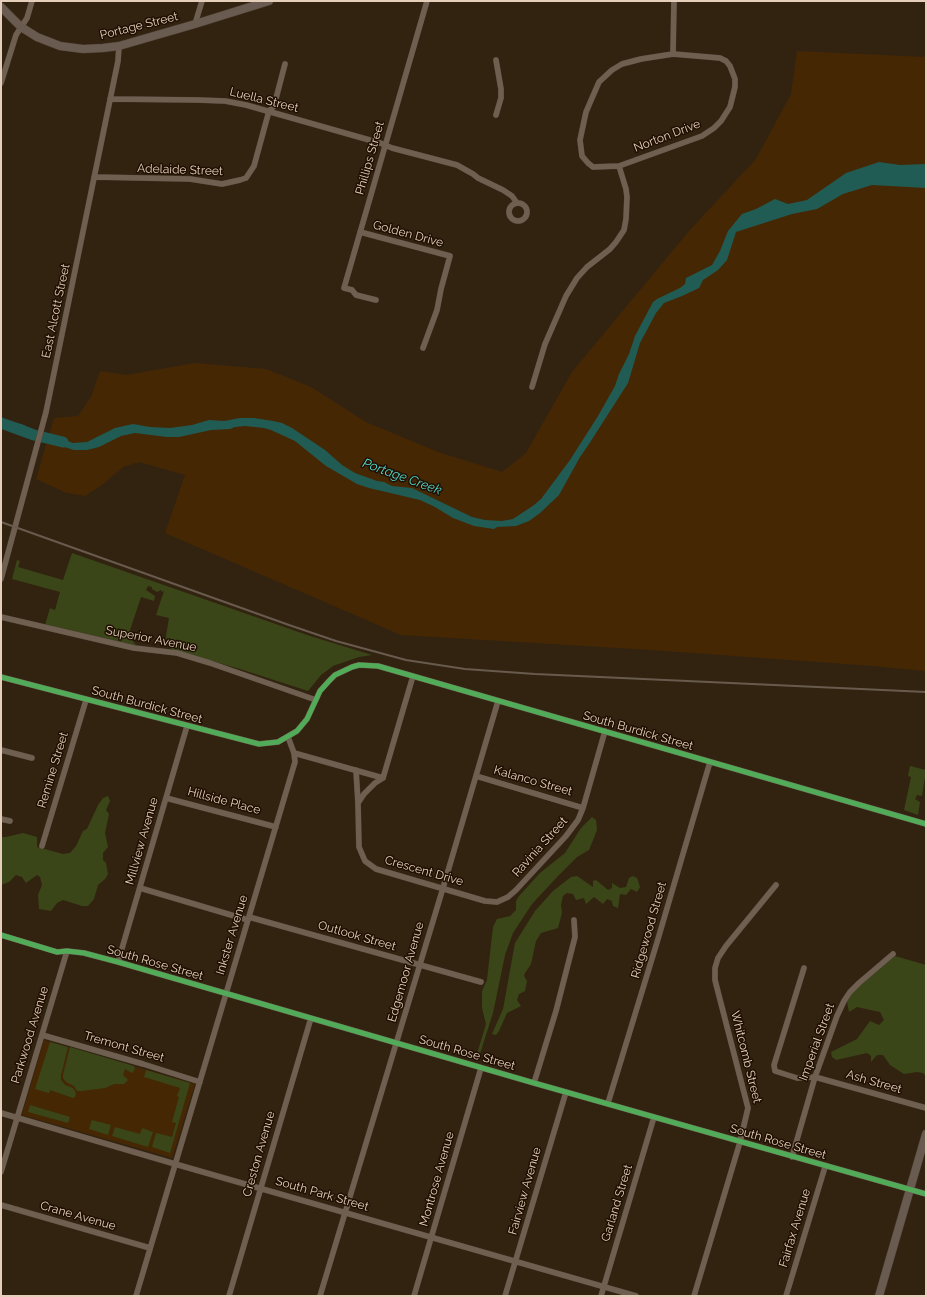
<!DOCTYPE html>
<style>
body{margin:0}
#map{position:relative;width:927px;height:1297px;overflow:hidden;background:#322311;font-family:Raleway,sans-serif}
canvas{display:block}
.frame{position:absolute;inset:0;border:2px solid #e5cfba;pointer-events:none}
</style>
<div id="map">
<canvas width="927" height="1297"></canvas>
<div class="frame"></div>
</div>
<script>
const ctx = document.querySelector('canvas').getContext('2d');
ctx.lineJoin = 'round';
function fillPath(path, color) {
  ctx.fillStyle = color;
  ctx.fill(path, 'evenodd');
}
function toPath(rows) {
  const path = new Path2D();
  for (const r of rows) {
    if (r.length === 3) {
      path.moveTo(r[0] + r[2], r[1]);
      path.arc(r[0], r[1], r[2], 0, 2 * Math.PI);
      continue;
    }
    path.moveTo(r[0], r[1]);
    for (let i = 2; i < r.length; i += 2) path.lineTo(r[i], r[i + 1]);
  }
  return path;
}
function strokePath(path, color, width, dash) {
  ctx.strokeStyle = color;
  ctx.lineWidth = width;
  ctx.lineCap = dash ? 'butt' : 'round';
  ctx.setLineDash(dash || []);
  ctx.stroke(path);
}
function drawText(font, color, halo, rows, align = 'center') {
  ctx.font = font + ' Raleway,sans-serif';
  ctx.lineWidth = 3;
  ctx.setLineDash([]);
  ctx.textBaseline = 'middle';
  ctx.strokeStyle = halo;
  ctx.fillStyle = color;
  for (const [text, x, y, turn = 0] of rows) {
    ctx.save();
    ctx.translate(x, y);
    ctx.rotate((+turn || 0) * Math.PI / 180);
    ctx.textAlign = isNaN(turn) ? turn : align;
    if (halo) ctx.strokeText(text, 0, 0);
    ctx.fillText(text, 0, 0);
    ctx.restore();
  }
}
fillPath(toPath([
 [797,51,926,57,926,671,873,666,651,650,401,635,165,533,185,475,139,462,123,467,102,485,85,496,67,493,36,479,54,418,78,416,91,397,100,371,126,375,195,363,266,369,311,387,366,422,438,452,502,472,526,453,572,372,689,231,756,159,791,94],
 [44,1040,195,1084,172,1158,22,1115]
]), '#452704');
fillPath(toPath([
 [72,553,310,636,372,655,359,657,333,666,321,675,308,691,240,669,172,650,165,642,169,618,156,615,164,591,162,592,161,590,157,592,152,589,152,587,148,586,146,590,155,596,154,601,141,597,128,636,136,645,135,647,45,625,50,608,55,610,60,592,12,579,17,560,20,561,18,567,63,580],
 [910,766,926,770,922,796,917,795,915,799,920,802,918,815,904,810,911,777,908,776],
 [108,796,110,801,106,810,109,814,105,833,108,847,103,853,103,860,106,863,108,874,105,879,98,885,94,899,88,906,82,906,63,900,57,903,51,911,39,909,38,895,42,885,40,877,37,875,26,883,22,877,16,875,9,882,1,885,1,837,6,837,23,833,37,837,37,847,63,854,70,853,76,846,83,831,87,829,98,805,103,798],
 [592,817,596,820,597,830,589,850,577,857,558,876,532,904,513,933,505,955,493,1013,478,1060,476,1057,486,1024,482,1008,482,991,487,980,493,927,497,919,510,916,516,910,516,901,519,896,540,873,565,853,581,828],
 [577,876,593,887,593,881,596,880,608,890,612,888,612,883,620,888,626,887,629,878,633,876,637,878,640,887,637,892,631,889,626,895,620,894,618,908,613,906,612,901,607,899,603,904,594,897,586,904,584,898,576,900,573,894,567,893,563,896,561,905,562,913,558,928,541,933,536,941,531,964,525,973,524,976,527,981,525,991,519,994,517,1000,521,1006,507,1013,499,1031,496,1035,492,1034,503,1009,515,943,535,911,553,891,571,877],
 [895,956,926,965,926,1076,923,1073,917,1072,904,1074,890,1065,883,1055,877,1055,871,1062,871,1056,867,1053,836,1060,832,1057,831,1052,857,1039,870,1021,879,1025,884,1020,880,1012,857,1007,849,1012,847,1002,852,993,861,984],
 [50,1042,68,1047,61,1075,61,1080,65,1085,73,1088,76,1093,75,1097,73,1098,50,1090,49,1093,35,1089],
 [70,1047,134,1066,135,1069,132,1073,125,1069,123,1075,128,1080,124,1084,114,1084,105,1088,82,1091,77,1091,74,1086,66,1082,63,1078,63,1075],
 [146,1070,190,1083,170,1153,152,1147,156,1133,172,1137,176,1123,172,1122,179,1097,177,1096,180,1088,144,1077],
 [30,1105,70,1117,68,1123,28,1112],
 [92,1120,111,1125,108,1135,89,1129],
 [115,1127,140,1134,142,1128,153,1132,148,1147,112,1136]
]), '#3a4618');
fillPath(toPath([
 [879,162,900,165,925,164,926,188,872,185,843,194,817,209,792,214,736,232,727,260,718,270,703,280,699,288,682,296,664,303,656,313,640,343,628,383,589,444,580,457,559,495,540,513,529,521,516,526,497,527,494,529,474,526,453,518,435,507,420,500,369,488,357,484,326,466,295,441,271,430,264,428,245,426,235,427,230,429,211,430,179,437,167,437,135,433,121,436,99,447,87,450,74,450,48,442,50,435,73,443,87,442,115,428,133,424,150,427,170,428,192,425,209,420,224,421,240,418,254,418,273,421,282,423,292,428,325,450,342,465,355,473,377,481,384,482,392,486,412,488,472,517,485,520,502,521,513,519,534,505,541,499,570,460,598,416,615,386,619,374,629,354,635,336,653,302,657,299,680,288,685,284,686,278,712,265,720,251,728,231,742,214,756,209,775,199,788,204,807,200,846,173],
 [1,418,24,425,35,431,33,439,1,427]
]), '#215c54');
strokePath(toPath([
 [1,423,34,435,63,442]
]), '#215c54', 11);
const street = toPath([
 [195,24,202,1],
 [673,54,720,58,726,61,730,66,735,79,735,87,730,107,721,121,714,128,702,136,619,166,593,167,588,163,582,156,580,140,586,112,599,82,612,70,622,64,641,59,673,54],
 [673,54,674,1],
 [496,60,501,89,501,98,496,115],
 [1,83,16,35,27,18,32,1],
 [110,99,198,100,225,101,246,105,380,143,392,148,457,165,473,174,478,178,503,190,512,196,517,203],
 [94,177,190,179,222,184,240,180,246,178,254,166,269,111,274,106,285,64],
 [518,212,9],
 [360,232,450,256,441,289,437,310,423,348],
 [376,300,356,295,352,290,344,288,427,1],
 [532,387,545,344,566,296,577,278,587,267,610,249,616,242,624,230,626,219,627,197,626,189,619,166],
 [1,579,46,412,118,61,119,46],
 [1,617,134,648,177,653,210,663,316,700],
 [1,677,259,744,278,742,297,731,307,719,320,691,329,681,335,675,352,667,359,665,378,666,926,824],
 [1,750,32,758],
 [294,753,383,778],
 [356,770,358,803],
 [476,776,583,808],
 [383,778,375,783,364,794,358,803,359,847,365,861,376,869,485,901,497,902,508,897,516,890,566,836,578,820,583,808,605,731],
 [383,778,413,676],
 [166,798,276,827],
 [1,819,10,821],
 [42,846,86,700],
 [140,888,248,920],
 [249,917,481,982],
 [1,935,57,952,67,951,84,953,118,962,534,1083,926,1194],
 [118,962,187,726],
 [804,968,774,1065,775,1071,797,1078,815,1077,926,1108],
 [42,1035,143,1064,200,1082],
 [534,1083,556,1011,575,937,574,920],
 [608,1103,658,939,710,762],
 [1,1113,175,1164,636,1296],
 [792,1157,815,1077,837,1016,844,1001,850,992,859,983,893,954],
 [1,1172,67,951],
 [1,1205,150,1248],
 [136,1296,295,762,294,753,288,737],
 [229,1296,311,1018],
 [320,1296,443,888,498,701],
 [414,1296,481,1068],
 [505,1296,566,1092],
 [601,1296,654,1117],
 [694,1296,740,1142,748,1108,717,988,715,980,715,968,718,958,726,946,776,885],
 [786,1296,825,1167]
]);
const secondary = toPath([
 [1,7,21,27,37,37,60,46,83,49,103,48,119,46,195,24,269,1],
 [879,1296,926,1134]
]);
strokePath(street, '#4a3d30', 6);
strokePath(secondary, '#4a3d30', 9);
strokePath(street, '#6e5f51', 5.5);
strokePath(secondary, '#695b50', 8);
strokePath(toPath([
 [1,522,289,625,336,641,406,660,465,669,535,674,926,692]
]), '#685b4d', 2);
strokePath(toPath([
 [1,677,259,744,278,742,297,731,307,719,320,691,329,681,335,675,352,667,359,665,378,666,926,824],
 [1,935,57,952,67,951,84,953,118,962,534,1083,926,1194]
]), '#51ab58', 5);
drawText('12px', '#e5cfba', '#1f0f02', [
 ["Portage Street",139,26,-14],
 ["Luella Street",264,100,14],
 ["Norton Drive",667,136,-21],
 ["Phillips Street",370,158,-74],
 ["Adelaide Street",180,170,2],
 ["Golden Drive",408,234,15],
 ["East Alcott Street",56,311,-78],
 ["Superior Avenue",151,639,11],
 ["South Burdick Street",147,705,15],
 ["South Burdick Street",638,731,16],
 ["Remine Street",53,770,-73],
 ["Kalanco Street",533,781,16],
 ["Hillside Place",224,801,15],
 ["Millview Avenue",142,841,-74],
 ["Ravinia Street",540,847,-48],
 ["Crescent Drive",424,871,16],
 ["Ridgewood Street",649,930,-74],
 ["Inkster Avenue",232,935,-73],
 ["Outlook Street",357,936,16],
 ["South Rose Street",155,963,16],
 ["Edgemoor Avenue",406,972,-74],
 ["Parkwood Avenue",30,1035,-73],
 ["Imperial Street",817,1042,-70],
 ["Tremont Street",124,1047,16],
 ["South Rose Street",467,1053,16],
 ["Whitcomb Street",746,1057,76],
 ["Ash Street",874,1082,16],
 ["South Rose Street",778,1142,16],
 ["Creston Avenue",259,1154,-74],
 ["Montrose Avenue",437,1179,-74],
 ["Fairview Avenue",525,1191,-74],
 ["South Park Street",322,1194,16],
 ["Garland Street",617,1203,-73],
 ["Crane Avenue",78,1216,16],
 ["Fairfax Avenue",795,1228,-73]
]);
drawText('italic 13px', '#52d9cb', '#1f0f02', [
 ["Portage Creek",402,477,20]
]);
</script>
